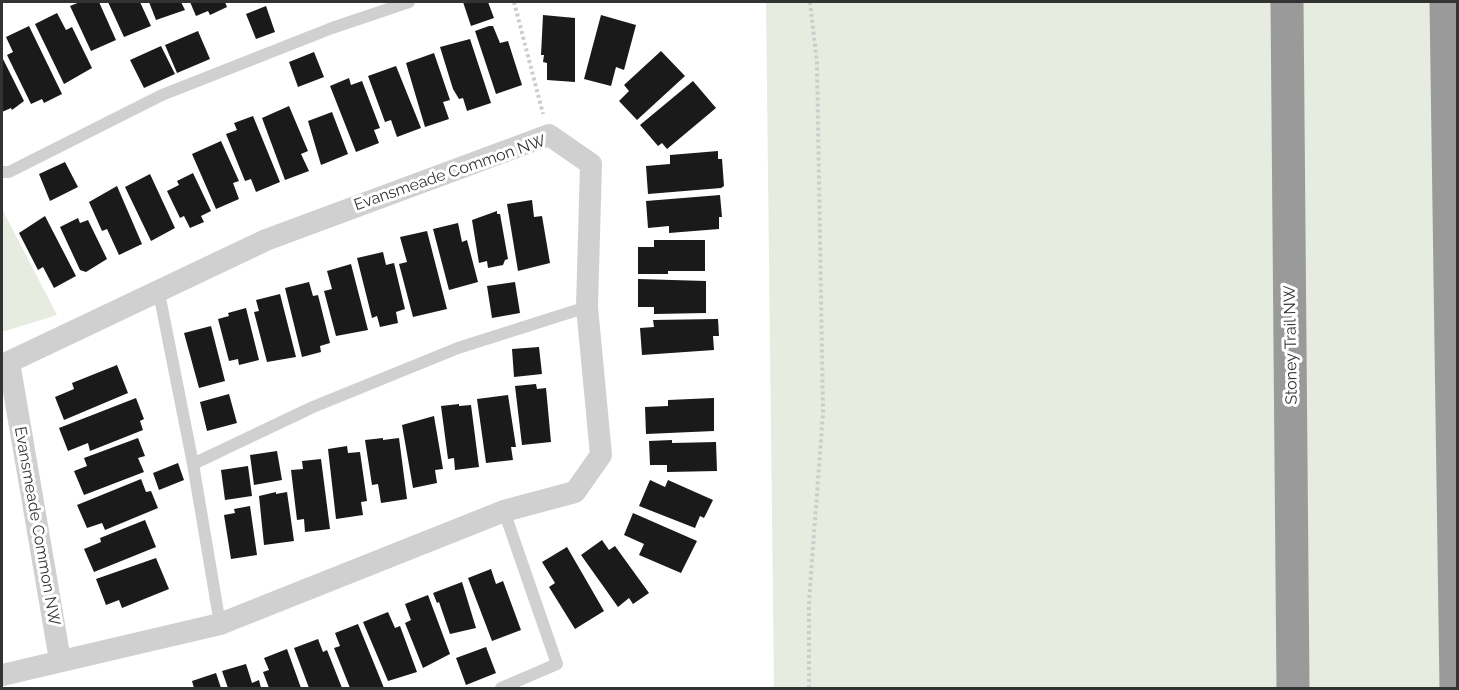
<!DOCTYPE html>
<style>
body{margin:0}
#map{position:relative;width:1459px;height:690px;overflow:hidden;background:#fff;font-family:Raleway,sans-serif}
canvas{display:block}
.frame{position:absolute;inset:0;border:3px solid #333;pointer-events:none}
</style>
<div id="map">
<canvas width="1459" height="690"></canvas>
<div class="frame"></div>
</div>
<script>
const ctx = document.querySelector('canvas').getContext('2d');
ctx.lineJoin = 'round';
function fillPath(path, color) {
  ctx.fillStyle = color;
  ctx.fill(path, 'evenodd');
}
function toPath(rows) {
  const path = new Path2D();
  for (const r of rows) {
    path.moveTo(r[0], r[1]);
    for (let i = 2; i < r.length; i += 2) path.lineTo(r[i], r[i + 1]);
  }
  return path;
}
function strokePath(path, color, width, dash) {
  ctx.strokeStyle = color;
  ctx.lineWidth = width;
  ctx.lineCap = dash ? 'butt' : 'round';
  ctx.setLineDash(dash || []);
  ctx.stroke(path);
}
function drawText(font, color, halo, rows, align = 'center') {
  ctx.font = font + ' Raleway,sans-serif';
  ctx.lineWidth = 6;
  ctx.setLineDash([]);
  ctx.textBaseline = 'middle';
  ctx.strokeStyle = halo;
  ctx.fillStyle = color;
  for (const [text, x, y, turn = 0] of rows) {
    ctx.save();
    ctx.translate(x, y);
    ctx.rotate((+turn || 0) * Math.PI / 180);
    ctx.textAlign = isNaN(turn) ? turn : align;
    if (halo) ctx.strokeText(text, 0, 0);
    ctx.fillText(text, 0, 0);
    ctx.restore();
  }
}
fillPath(toPath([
 [766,2,1457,2,1457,688,774,688],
 [2,209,57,315,2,332]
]), '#e6ecdf');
fillPath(toPath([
 [80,2,99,2,116,40,91,51,70,6],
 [108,2,140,2,151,26,124,37],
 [149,2,181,2,185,10,156,20],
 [190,2,225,2,227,7,210,15,208,11,196,16],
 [463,2,488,2,494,18,471,26],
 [266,6,275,32,256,39,246,14],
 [57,13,66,30,72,27,92,68,64,84,35,24],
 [543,15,575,18,575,82,547,80,547,63,543,62,544,55,541,55],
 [601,15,636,25,624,70,616,67,611,86,584,79],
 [29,26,62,94,44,103,42,99,31,104,7,55,13,52,6,37],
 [489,26,493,26,500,43,508,41,522,85,496,94,475,31],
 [198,31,210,59,177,73,165,45],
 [470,39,491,103,467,111,463,98,459,99,453,89,440,47],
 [161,46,175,74,144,88,130,60],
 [661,51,685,76,637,120,619,101,629,91,624,85],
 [314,52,324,77,298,87,289,62],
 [434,53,450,100,443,102,449,119,425,127,406,63],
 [2,57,24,101,12,110,11,108,2,112],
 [396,66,421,128,397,137,391,120,385,122,368,76],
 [349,78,351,85,362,81,380,128,374,130,379,143,356,152,330,86],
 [693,81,716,108,667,149,662,143,658,146,640,125],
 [289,106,308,151,301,154,309,171,285,180,262,118],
 [332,112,348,154,321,165,308,121],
 [253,116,280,182,256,192,251,179,245,181,226,134,237,130,234,123],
 [221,141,239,181,233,183,239,199,216,209,192,154],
 [718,151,718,159,722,159,724,186,721,188,648,194,646,166,670,164,670,155],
 [65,162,78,187,50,201,39,174],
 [193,173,211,211,201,216,204,222,190,228,184,216,180,218,167,191,179,185,177,181],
 [150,174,175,228,151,241,125,187],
 [117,186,142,244,119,255,107,229,102,231,89,202],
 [720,195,722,217,719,217,719,229,669,233,669,226,648,228,646,201],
 [532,200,534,217,542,216,550,263,518,271,507,204],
 [497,211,497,214,500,214,508,259,505,260,503,265,488,268,487,261,479,263,472,220],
 [45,216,76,276,54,288,43,267,38,270,19,233],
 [78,218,80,223,88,220,107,259,86,272,80,270,60,227],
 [458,223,462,242,467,240,478,282,449,290,433,229],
 [427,231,447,309,413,317,399,264,407,262,400,237],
 [654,240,705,240,705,271,668,271,668,274,638,274,638,247,654,247],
 [383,252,386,265,394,263,405,309,396,312,398,323,380,327,377,316,372,318,357,258],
 [351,264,368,330,336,336,324,291,332,289,327,271],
 [638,279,706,281,706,313,654,314,654,307,638,307],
 [309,282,313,296,318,295,330,343,320,346,321,352,302,357,285,288],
 [515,282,520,313,492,318,487,286],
 [280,294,296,357,267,362,254,312,259,311,256,300],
 [246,308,259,360,239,365,238,359,229,361,218,319,229,316,228,313],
 [718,319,719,336,713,336,714,350,642,355,640,328,654,327,653,320],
 [211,326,225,381,199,388,184,333],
 [539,347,542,374,514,377,512,349],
 [117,365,128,393,64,420,55,397,74,389,72,383],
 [536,384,537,389,546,388,551,442,522,445,515,386],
 [229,394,237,423,207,431,200,402],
 [508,395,516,447,511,447,513,460,486,463,477,399],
 [136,398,144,419,140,421,143,430,90,451,88,443,68,451,59,428],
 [714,398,714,431,646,434,645,407,668,406,668,400],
 [459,404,459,406,471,405,479,467,455,470,454,458,448,459,441,406],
 [434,416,443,469,435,470,437,483,413,488,402,425],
 [138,438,145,456,138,458,144,472,84,495,74,471,87,466,84,458],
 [383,438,383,440,399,438,407,499,381,503,378,484,372,485,365,440],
 [672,440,672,443,716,442,717,471,667,472,667,465,650,465,649,441],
 [347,446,348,453,360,452,367,501,361,502,363,515,336,519,328,449],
 [277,451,282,480,254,485,250,455],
 [321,459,330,529,305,532,304,519,297,520,291,470,303,469,302,461],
 [178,463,184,480,159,490,153,473],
 [248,466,252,496,225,500,221,470],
 [141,479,146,492,151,491,158,508,105,530,102,523,87,528,77,505],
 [650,480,665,487,668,480,713,500,704,518,700,516,695,528,639,506],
 [276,492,276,494,287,492,294,541,264,545,259,496],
 [250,506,257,555,231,559,224,515,235,513,234,509],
 [633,513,697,541,681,573,639,555,644,544,624,535],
 [145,520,156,547,94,572,84,549,101,542,100,538],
 [602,540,609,550,615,546,649,593,633,604,629,598,618,607,581,555],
 [567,547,604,611,575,629,549,587,555,583,542,562],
 [156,558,169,589,122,608,119,600,106,605,96,579],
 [491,569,496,584,503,581,521,630,492,641,468,578],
 [462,582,476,628,450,634,439,602,437,603,433,593],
 [428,595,450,654,423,668,405,623,411,620,405,604],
 [388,612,395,628,400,626,417,672,388,681,363,622],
 [358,624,384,688,350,688,334,648,340,646,335,633],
 [318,639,323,652,327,650,342,688,309,688,294,648],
 [486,647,496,673,466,685,456,658],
 [287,649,301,688,269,688,263,672,269,670,264,658],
 [246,664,252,683,259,680,261,688,228,688,222,671],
 [216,673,221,688,194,688,192,681]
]), '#1a1a1a');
strokePath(toPath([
 [514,2,543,114],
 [809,688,809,601,823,413,817,63,810,2]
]), '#cdcdcd', 4, [3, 3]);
strokePath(toPath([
 [2,172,9,172,162,95,332,28,409,2],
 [159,293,193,464,220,624],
 [193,464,313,407,458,348,587,307],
 [501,688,557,664,504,511]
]), '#d0d0d0', 12);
strokePath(toPath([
 [2,675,220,624,504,511,575,492,601,455,587,307,591,164,549,135,266,240,9,362,60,660]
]), '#d0d0d0', 22);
strokePath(toPath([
 [1287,2,1293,688],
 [1446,2,1456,688]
]), '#9a9a9a', 33);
drawText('16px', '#333', '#fff', [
 ["Evansmeade Common NW",450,173,-19],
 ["Stoney Trail NW",1291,345,-91],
 ["Evansmeade Common NW",37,526,80]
]);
</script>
